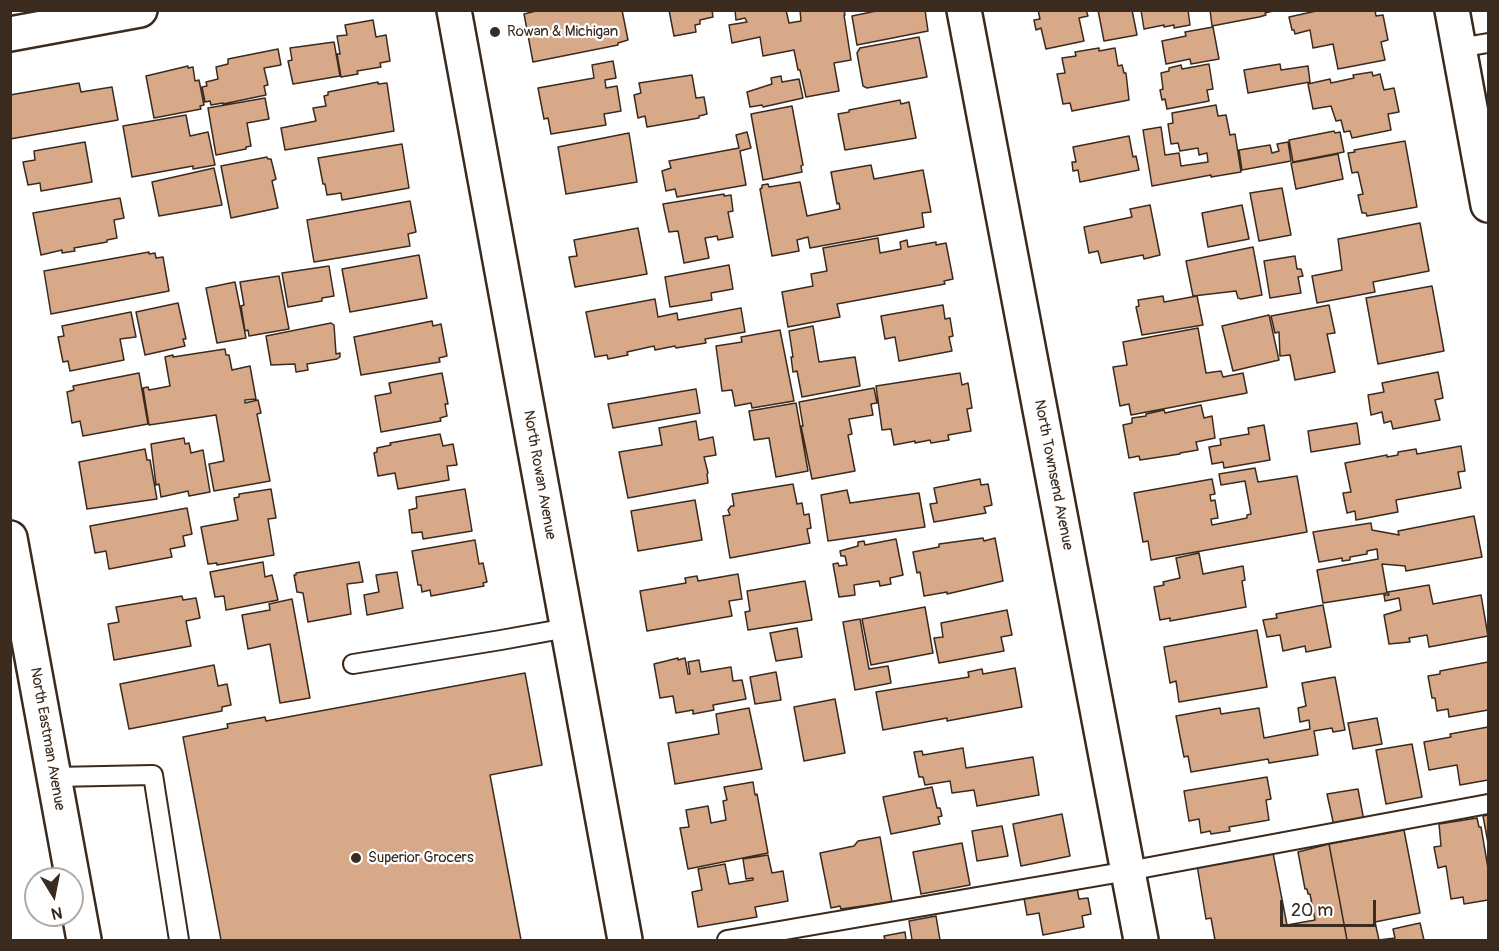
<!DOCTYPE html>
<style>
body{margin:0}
#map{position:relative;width:1499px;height:951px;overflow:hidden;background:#fff;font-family:Pangolin,sans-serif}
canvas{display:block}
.frame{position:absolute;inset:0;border:12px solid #3b2a1e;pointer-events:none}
.north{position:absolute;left:24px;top:867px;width:60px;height:60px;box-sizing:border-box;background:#fff;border:2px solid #b1aaa5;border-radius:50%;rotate:170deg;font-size:16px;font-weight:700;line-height:24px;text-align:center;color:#3b2a1e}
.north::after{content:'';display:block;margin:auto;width:21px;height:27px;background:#3b2a1e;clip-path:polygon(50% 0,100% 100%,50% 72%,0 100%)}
.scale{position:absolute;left:1280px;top:900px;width:96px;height:27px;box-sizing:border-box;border:3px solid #3b2a1e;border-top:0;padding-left:8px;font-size:18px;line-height:21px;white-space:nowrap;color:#3b2a1e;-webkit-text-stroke:4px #fff;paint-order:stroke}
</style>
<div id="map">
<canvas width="1499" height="951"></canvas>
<div class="frame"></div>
<div class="north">N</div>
<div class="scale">20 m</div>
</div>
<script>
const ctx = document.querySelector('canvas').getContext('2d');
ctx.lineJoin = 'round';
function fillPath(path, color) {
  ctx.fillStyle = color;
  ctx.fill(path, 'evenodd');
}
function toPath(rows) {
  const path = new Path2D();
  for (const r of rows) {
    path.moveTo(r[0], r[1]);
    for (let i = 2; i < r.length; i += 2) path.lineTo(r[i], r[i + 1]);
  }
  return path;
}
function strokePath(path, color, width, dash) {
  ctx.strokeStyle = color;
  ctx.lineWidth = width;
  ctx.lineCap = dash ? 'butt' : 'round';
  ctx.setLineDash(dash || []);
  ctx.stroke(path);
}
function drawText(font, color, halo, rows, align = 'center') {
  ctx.font = font + ' Pangolin,sans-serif';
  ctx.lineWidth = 4.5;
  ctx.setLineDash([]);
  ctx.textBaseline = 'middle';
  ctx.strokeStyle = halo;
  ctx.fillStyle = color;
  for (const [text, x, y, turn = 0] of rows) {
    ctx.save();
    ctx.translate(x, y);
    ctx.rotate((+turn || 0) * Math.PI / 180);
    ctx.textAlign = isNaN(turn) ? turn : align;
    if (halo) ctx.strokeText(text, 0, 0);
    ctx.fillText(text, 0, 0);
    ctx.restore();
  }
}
const building = toPath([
 [540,10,622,10,628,40,618,43,618,45,533,62,524,14,540,10],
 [669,10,712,10,713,17,700,20,700,24,695,25,696,32,674,36,669,10],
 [735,10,786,10,789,23,801,21,800,10,844,10,845,15,844,15,851,60,834,63,839,91,806,97,800,70,798,70,794,50,763,56,760,37,732,43,729,25,747,22,745,18,736,20,735,10],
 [881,10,925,10,928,31,857,45,852,16,881,10],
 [1038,10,1086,10,1088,16,1079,18,1084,41,1046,49,1041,28,1036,30,1034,20,1040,19,1038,10],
 [1098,10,1132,10,1137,35,1104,41,1098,10],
 [1141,10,1188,10,1190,25,1174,28,1174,25,1164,27,1164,25,1144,29,1141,10],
 [1210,10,1277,10,1265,13,1266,15,1259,17,1212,26,1210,10],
 [1321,10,1375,10,1376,16,1383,15,1388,40,1381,42,1385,60,1338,69,1333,44,1313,48,1310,30,1295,34,1294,30,1292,30,1289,17,1321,10],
 [373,20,376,37,386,35,390,61,380,63,381,67,357,71,358,74,341,77,337,54,340,54,337,36,347,35,345,25,373,20],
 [1213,27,1219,59,1191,64,1190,59,1166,64,1162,41,1186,36,1185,32,1213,27],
 [919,37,927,77,867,88,863,86,857,53,860,48,919,37],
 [334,42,340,76,293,84,288,61,292,60,290,48,334,42],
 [1099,48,1099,51,1115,48,1118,66,1122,65,1124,73,1126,73,1129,100,1072,111,1070,103,1063,104,1057,74,1065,73,1062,58,1076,56,1075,52,1099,48],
 [278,49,281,65,264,68,268,85,264,86,266,95,223,104,223,103,211,105,210,101,205,102,202,87,207,86,206,82,218,79,216,67,228,64,228,59,278,49],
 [613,61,616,78,605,80,606,88,617,86,621,111,604,114,606,125,551,134,548,118,544,119,538,88,594,78,592,65,613,61],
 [1209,64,1213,89,1207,90,1209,101,1167,109,1165,99,1162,100,1160,90,1163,89,1161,73,1169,71,1169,68,1181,65,1182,69,1209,64],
 [1280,64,1281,70,1308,66,1310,82,1248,93,1244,70,1280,64],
 [188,66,188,68,193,67,195,81,199,80,204,105,200,106,201,109,154,118,146,76,188,66],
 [1372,72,1373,76,1380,74,1384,90,1394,88,1399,112,1388,114,1391,130,1352,138,1350,131,1344,132,1341,120,1336,121,1331,106,1313,109,1308,84,1330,79,1331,83,1354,78,1353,75,1372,72],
 [692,75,696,98,704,97,707,114,699,116,699,118,647,127,645,116,638,118,634,95,641,93,639,83,692,75],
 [781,76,782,82,799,79,803,98,763,107,762,105,750,107,747,92,772,84,771,78,781,76],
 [378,82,378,84,387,83,394,131,285,150,281,128,316,121,313,108,326,106,324,96,328,95,328,92,378,82],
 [79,83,81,92,112,87,118,120,10,139,10,95,79,83],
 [265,98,269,119,247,123,251,146,246,147,246,149,216,155,208,108,265,98],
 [900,100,901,104,909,102,916,138,845,150,838,114,849,112,849,110,900,100],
 [1216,105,1218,116,1226,115,1230,135,1235,134,1241,172,1211,177,1211,175,1152,186,1143,130,1161,127,1165,155,1179,153,1181,166,1208,162,1207,153,1199,155,1198,148,1180,151,1178,143,1171,144,1168,124,1173,123,1172,113,1216,105],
 [792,106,803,165,801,166,802,172,763,180,751,114,792,106],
 [186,115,190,136,208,132,215,165,193,169,193,166,132,177,123,126,186,115],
 [1334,131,1335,133,1340,132,1344,152,1293,162,1289,140,1334,131],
 [747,132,751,148,740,151,746,185,677,197,675,189,666,191,662,171,671,168,669,161,739,148,736,135,747,132],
 [629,133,637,182,566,194,558,147,629,133],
 [1129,136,1133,157,1136,156,1139,170,1080,182,1078,170,1073,171,1072,162,1076,162,1073,147,1129,136],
 [1405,141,1417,207,1367,216,1366,213,1362,213,1358,195,1363,194,1358,172,1352,173,1348,153,1355,152,1354,150,1405,141],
 [85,142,92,182,41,191,40,183,28,185,23,162,35,160,34,151,85,142],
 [1288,142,1291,161,1242,170,1239,150,1270,145,1272,153,1279,151,1277,144,1288,142],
 [402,144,409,188,342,200,341,193,327,195,325,184,323,184,318,158,402,144],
 [1338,154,1343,179,1296,189,1291,163,1338,154],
 [267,157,268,159,271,159,276,179,272,181,278,208,231,218,221,166,267,157],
 [871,165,874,179,923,170,931,212,922,213,924,227,810,248,808,237,797,240,799,251,772,256,760,189,762,188,762,185,768,184,769,187,800,182,807,216,840,209,839,203,837,204,831,172,871,165],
 [214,168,222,205,159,216,152,182,214,168],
 [1282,188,1291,235,1259,241,1250,193,1282,188],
 [724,194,724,196,731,195,733,211,728,212,733,237,718,240,717,236,705,238,709,258,684,263,678,231,669,232,663,204,724,194],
 [120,198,124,218,114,220,117,238,107,240,107,242,74,248,75,251,62,253,62,250,41,255,33,213,120,198],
 [410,201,416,232,408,234,410,246,314,262,307,220,410,201],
 [1150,205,1160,255,1144,259,1143,255,1101,263,1098,251,1089,253,1084,227,1132,217,1130,209,1150,205],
 [1242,205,1249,239,1208,247,1202,213,1242,205],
 [1420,223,1429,271,1373,282,1375,292,1317,303,1312,276,1342,270,1338,239,1420,223],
 [638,228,647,274,575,287,569,257,577,256,574,240,638,228],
 [878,238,880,253,901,249,900,242,907,240,908,247,936,242,936,245,946,243,953,279,944,281,945,284,837,304,840,317,788,327,782,292,813,286,811,274,827,271,823,248,878,238],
 [1253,247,1262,295,1241,299,1238,298,1236,291,1193,296,1186,261,1253,247],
 [149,252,149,254,155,253,156,258,163,257,169,291,51,314,44,271,149,252],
 [419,255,427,298,350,312,342,269,419,255],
 [1295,256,1297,269,1301,269,1303,276,1298,277,1301,293,1270,298,1264,261,1295,256],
 [729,265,733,289,711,293,712,300,670,307,665,277,729,265],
 [329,266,334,296,322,298,322,301,288,307,282,273,329,266],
 [279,276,289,329,249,336,248,330,245,331,241,306,244,305,240,282,279,276],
 [235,282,246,338,217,343,206,288,235,282],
 [1432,286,1444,351,1378,364,1366,298,1432,286],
 [1163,296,1164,302,1197,296,1203,325,1142,335,1136,307,1139,306,1138,300,1163,296],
 [655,299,658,317,677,313,678,320,741,308,745,332,705,339,706,343,676,348,675,346,655,350,654,346,627,352,628,355,608,359,607,355,595,357,586,312,655,299],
 [178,303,186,339,183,339,185,346,145,355,136,312,178,303],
 [943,305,945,319,950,318,953,336,949,337,952,351,899,361,895,337,885,339,881,316,943,305],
 [1329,305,1335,333,1327,334,1335,372,1295,380,1290,355,1280,356,1279,332,1275,333,1271,316,1329,305],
 [131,312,136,337,120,339,124,360,70,371,68,361,63,362,58,337,64,336,62,326,131,312],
 [1269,315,1279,360,1233,371,1222,326,1269,315],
 [432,321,433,326,441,324,447,356,439,358,440,362,361,375,354,337,432,321],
 [331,323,334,325,336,354,340,353,340,357,337,359,307,364,308,370,296,372,295,364,271,365,266,336,331,323],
 [813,326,819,362,855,357,860,386,802,397,797,371,793,372,791,357,793,357,789,331,813,326],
 [1198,328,1206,373,1221,371,1223,377,1243,373,1247,393,1131,415,1129,404,1120,406,1113,367,1127,365,1123,342,1198,328],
 [780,330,794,401,752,408,751,403,735,406,732,390,722,391,716,346,742,342,741,337,780,330],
 [225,349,226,355,229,355,232,370,250,366,256,399,245,400,245,403,258,400,261,413,257,414,270,481,214,491,209,464,224,461,216,415,149,425,143,388,148,387,149,390,170,386,165,357,173,355,173,357,225,349],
 [1438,372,1443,398,1435,400,1440,420,1393,429,1391,421,1384,423,1382,412,1371,415,1368,395,1384,392,1382,383,1438,372],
 [139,373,148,424,83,436,80,421,72,423,67,392,74,390,73,386,139,373],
 [442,373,448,404,445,404,447,416,440,418,441,421,381,432,375,396,391,393,389,383,442,373],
 [960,373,962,385,968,383,972,408,967,409,971,431,948,435,949,440,931,443,930,440,915,443,915,441,894,445,891,429,882,430,876,386,960,373],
 [874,388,877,403,871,404,873,415,849,419,852,434,848,435,855,471,812,479,801,426,803,426,799,402,874,388],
 [696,389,700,413,613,428,608,404,696,389],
 [796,403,808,471,776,477,769,438,754,440,749,411,796,403],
 [1201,405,1204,418,1212,416,1215,438,1196,442,1198,450,1180,453,1180,454,1140,460,1139,456,1129,458,1123,425,1132,423,1132,418,1146,416,1146,414,1164,410,1165,413,1201,405],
 [696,421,699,440,713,437,716,455,704,457,708,473,707,474,708,483,628,498,619,452,662,445,659,428,696,421],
 [1357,423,1360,444,1311,452,1308,431,1357,423],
 [1264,425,1270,460,1224,468,1223,462,1212,464,1209,447,1221,445,1220,439,1249,434,1248,428,1264,425],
 [440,434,443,446,453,444,457,465,447,466,449,480,398,489,395,473,378,476,374,453,377,452,377,448,391,445,390,443,440,434],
 [184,438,185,444,189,443,191,453,203,450,210,492,189,496,188,491,161,497,159,484,156,485,151,444,184,438],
 [1461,446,1465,471,1458,472,1461,488,1396,500,1398,512,1356,520,1355,511,1347,513,1343,493,1351,492,1345,463,1387,455,1387,457,1398,455,1398,452,1416,449,1417,454,1461,446],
 [145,449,147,460,150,460,157,499,87,509,79,462,145,449],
 [1255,468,1258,482,1297,476,1307,532,1151,560,1148,541,1143,542,1134,493,1212,479,1215,494,1210,495,1211,501,1215,500,1218,518,1211,519,1212,525,1247,518,1247,515,1251,514,1245,481,1221,485,1219,474,1255,468],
 [980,479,981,485,988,484,992,505,984,507,986,513,934,522,930,504,937,503,934,488,980,479],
 [793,484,797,504,802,503,804,515,809,514,811,528,807,529,810,543,730,558,723,516,730,515,728,510,731,506,734,506,732,494,793,484],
 [271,489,276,518,268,519,274,555,217,565,217,563,208,564,201,527,238,520,234,498,239,497,239,494,271,489],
 [465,489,472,531,423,539,422,532,412,533,409,510,417,508,416,497,465,489],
 [847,490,850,503,919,493,925,527,828,541,821,495,847,490],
 [695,500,702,540,638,551,631,511,695,500],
 [187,508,192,534,183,536,185,546,170,549,172,557,109,569,106,551,95,553,90,526,187,508],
 [1474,516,1482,557,1406,571,1405,566,1382,564,1387,593,1323,603,1317,570,1378,559,1377,549,1367,551,1367,554,1350,557,1350,560,1342,561,1342,558,1319,562,1313,532,1371,523,1372,530,1399,535,1398,531,1474,516],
 [983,538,984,541,995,538,1003,581,947,594,947,592,924,596,920,572,917,573,913,552,939,547,939,544,983,538],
 [896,539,903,575,890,578,891,584,880,586,879,581,854,585,855,595,839,597,833,564,838,563,839,566,847,565,845,556,841,556,840,551,858,546,858,542,864,541,865,545,896,539],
 [475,540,479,564,483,563,487,582,483,583,484,586,431,596,430,590,422,592,421,585,418,585,412,551,475,540],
 [1199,553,1203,574,1243,566,1245,580,1242,581,1246,607,1170,621,1170,618,1160,620,1154,587,1164,585,1163,582,1180,578,1176,558,1199,553],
 [263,562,265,577,272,575,278,600,226,610,224,596,215,597,210,572,263,562],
 [359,562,363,582,347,584,351,614,308,622,303,593,297,592,294,575,296,575,296,573,359,562],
 [397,572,403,608,367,615,364,595,379,592,376,575,397,572],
 [738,574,742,599,729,601,732,616,647,631,640,591,686,583,685,578,697,576,698,581,738,574],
 [805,581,812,620,748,630,745,612,750,611,747,591,805,581],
 [1429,585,1433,604,1481,595,1488,636,1429,647,1427,635,1409,638,1410,642,1389,644,1384,615,1401,610,1399,598,1385,601,1384,595,1389,595,1388,592,1429,585],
 [182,596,183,600,196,598,200,618,186,621,191,646,114,660,108,624,119,622,116,607,182,596],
 [292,599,310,698,280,703,270,644,248,649,242,615,270,610,269,604,292,599],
 [1323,605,1331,647,1306,652,1305,646,1283,651,1280,635,1267,637,1263,620,1277,618,1276,614,1323,605],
 [925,607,933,653,871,665,862,619,925,607],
 [1007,610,1012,635,1001,637,1004,651,939,663,934,638,943,637,941,623,1007,610],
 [860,619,869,669,888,666,891,683,855,690,843,622,860,619],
 [797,628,802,657,776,661,770,633,797,628],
 [1257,630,1267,687,1179,702,1176,681,1170,683,1164,647,1257,630],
 [678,658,678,660,685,658,688,674,690,674,688,662,699,660,701,672,731,667,733,681,742,680,746,699,713,705,714,710,693,714,693,710,676,713,673,696,660,698,654,664,678,658],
 [1488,662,1488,710,1449,717,1448,709,1437,711,1435,698,1432,698,1428,676,1440,674,1440,671,1488,662],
 [214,665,218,686,227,684,231,705,222,707,222,711,129,729,120,684,214,665],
 [1015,668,1022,707,947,721,947,718,883,730,876,692,969,677,968,672,982,669,983,674,1015,668],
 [776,672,781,700,755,704,750,677,776,672],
 [525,673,542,765,490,775,521,940,221,940,183,737,228,728,227,724,265,717,266,721,525,673],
 [1335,677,1345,730,1333,732,1332,728,1314,731,1318,755,1269,763,1268,759,1191,772,1188,756,1184,757,1176,716,1220,708,1221,714,1259,708,1264,738,1310,729,1309,720,1300,722,1298,708,1306,706,1302,683,1335,677],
 [835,699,845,753,804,761,794,707,835,699],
 [749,708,762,769,675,784,668,743,719,734,716,714,749,708],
 [1377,718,1382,744,1353,749,1348,723,1377,718],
 [1488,727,1488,780,1460,785,1457,765,1429,770,1424,742,1451,737,1450,734,1488,727],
 [1412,744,1422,797,1386,804,1376,750,1412,744],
 [963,748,966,768,1033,757,1039,795,977,806,974,790,952,793,950,781,925,785,923,777,919,777,914,752,922,751,923,755,963,748],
 [1267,777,1271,799,1266,800,1269,820,1229,827,1230,831,1211,834,1210,831,1201,833,1199,819,1189,821,1184,791,1267,777],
 [753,782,755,795,757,794,768,853,688,869,680,828,689,827,686,810,708,806,711,823,726,820,723,801,727,800,724,787,753,782],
 [932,787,937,808,940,808,942,816,938,817,940,824,891,834,883,797,932,787],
 [1358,789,1364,821,1334,826,1327,794,1358,789],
 [1062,814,1070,856,1021,866,1013,824,1062,814],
 [1488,815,1488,843,1483,816,1488,815],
 [1477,818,1479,827,1481,827,1488,868,1488,900,1464,904,1463,897,1451,899,1446,866,1438,868,1434,847,1441,846,1439,824,1477,818],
 [1002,826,1008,856,977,861,972,831,1002,826],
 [1404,830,1420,913,1375,922,1379,940,1395,938,1393,929,1420,923,1424,940,1347,940,1329,844,1404,830],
 [880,837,892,902,841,909,840,906,831,908,820,853,854,846,858,841,880,837],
 [962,843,970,885,921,894,913,852,962,843],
 [1329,844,1347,940,1215,940,1211,918,1206,919,1197,865,1273,853,1287,925,1315,920,1310,894,1308,894,1307,889,1305,889,1298,852,1329,844],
 [768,855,772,873,783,871,788,901,755,907,757,917,698,927,692,892,702,890,698,869,725,864,729,884,753,880,753,878,746,879,743,859,768,855],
 [1077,888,1079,899,1088,898,1091,914,1082,916,1084,927,1043,935,1039,913,1027,915,1024,898,1077,888],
 [936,916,940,940,912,940,909,921,936,916],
 [905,932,906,940,885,940,884,936,905,932]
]);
fillPath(building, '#d7a989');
strokePath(building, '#3b2a1e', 1.5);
const service = toPath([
 [1459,48,1488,43],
 [353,664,501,640,567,628],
 [54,777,153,775,179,940],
 [727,940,1128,871,1488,804]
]);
const minor = toPath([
 [964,10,1141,940],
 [1452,10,1488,205],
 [10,34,140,10],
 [10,538,84,940]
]);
const tertiary = toPath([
 [454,10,625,940]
]);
strokePath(service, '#3b2a1e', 22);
strokePath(minor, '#3b2a1e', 38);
strokePath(tertiary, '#3b2a1e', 38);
strokePath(service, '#fff', 18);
strokePath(minor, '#fff', 33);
strokePath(tertiary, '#fff', 33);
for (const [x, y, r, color] of [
 [495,32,6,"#3b2a1e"],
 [356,858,6,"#3b2a1e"]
]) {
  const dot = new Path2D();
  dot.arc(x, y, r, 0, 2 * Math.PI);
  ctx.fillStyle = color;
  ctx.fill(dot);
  strokePath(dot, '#fff', 2);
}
drawText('15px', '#3b2a1e', '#fff', [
 ["Rowan & Michigan",507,32],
 ["Superior Grocers",368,858]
], 'left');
drawText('15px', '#3b2a1e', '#fff', [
 ["North Rowan Avenue",539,475,80],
 ["North Townsend Avenue",1053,475,79],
 ["North Eastman Avenue",47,739,80]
]);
</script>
